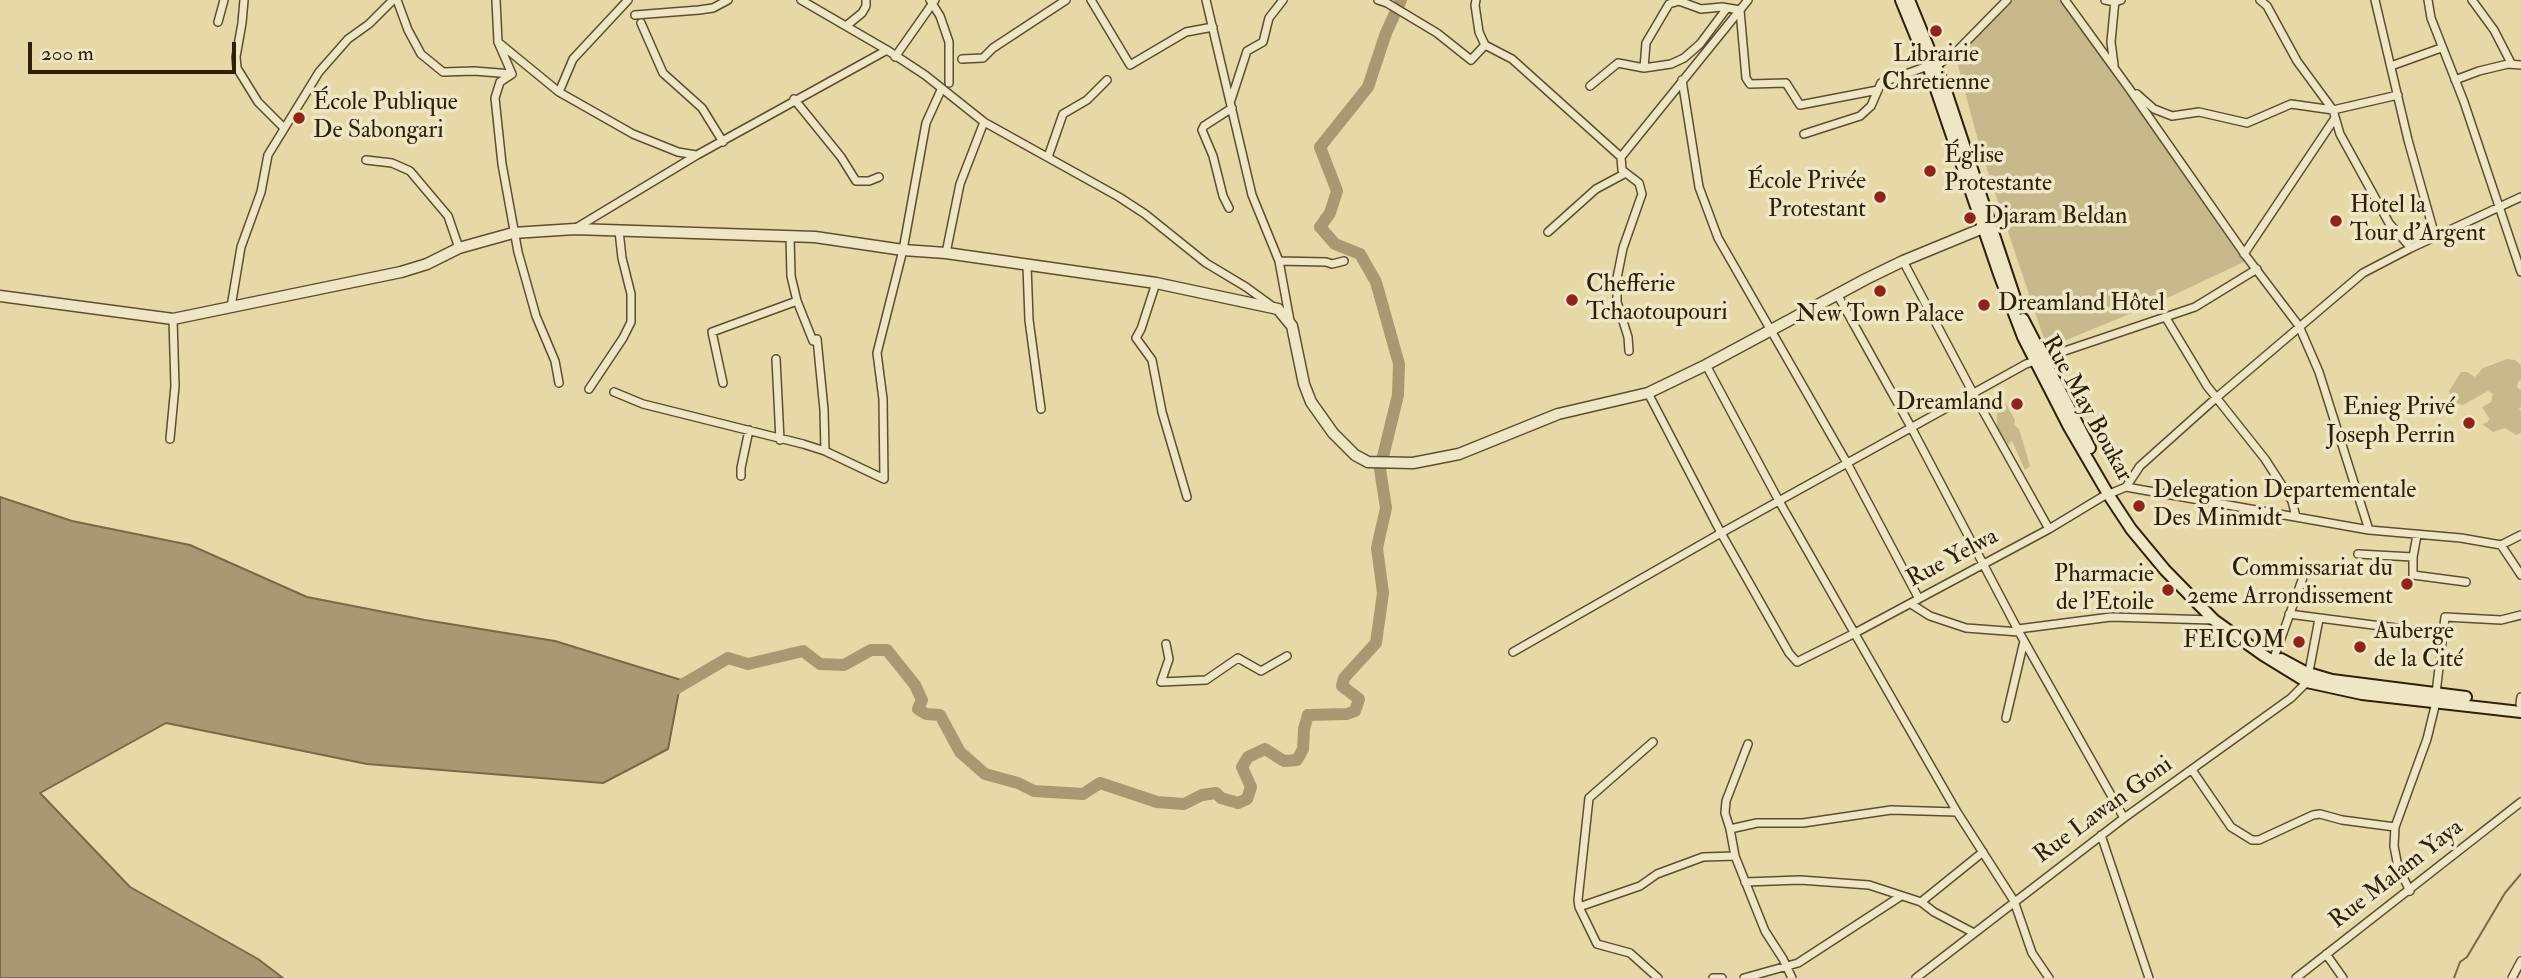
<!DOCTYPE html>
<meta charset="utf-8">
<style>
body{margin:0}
#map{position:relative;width:2521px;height:978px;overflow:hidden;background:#e7d8a8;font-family:"IM FELL Double Pica",serif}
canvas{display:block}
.scale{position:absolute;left:28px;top:42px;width:208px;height:32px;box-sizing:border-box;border:4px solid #312008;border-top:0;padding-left:9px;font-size:21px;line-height:24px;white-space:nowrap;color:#312008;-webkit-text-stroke:5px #efe6c6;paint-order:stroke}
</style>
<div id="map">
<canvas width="2521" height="978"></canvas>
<div class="scale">200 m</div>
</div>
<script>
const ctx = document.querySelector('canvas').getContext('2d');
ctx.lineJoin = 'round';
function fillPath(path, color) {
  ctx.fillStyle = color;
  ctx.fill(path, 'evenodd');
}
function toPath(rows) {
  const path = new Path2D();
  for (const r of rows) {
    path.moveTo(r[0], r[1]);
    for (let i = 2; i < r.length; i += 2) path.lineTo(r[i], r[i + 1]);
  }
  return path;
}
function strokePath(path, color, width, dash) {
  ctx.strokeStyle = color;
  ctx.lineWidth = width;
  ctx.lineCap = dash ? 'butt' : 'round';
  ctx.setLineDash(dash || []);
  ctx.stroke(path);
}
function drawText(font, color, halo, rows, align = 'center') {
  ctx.font = font + ' "IM FELL Double Pica",serif';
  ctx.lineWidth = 7;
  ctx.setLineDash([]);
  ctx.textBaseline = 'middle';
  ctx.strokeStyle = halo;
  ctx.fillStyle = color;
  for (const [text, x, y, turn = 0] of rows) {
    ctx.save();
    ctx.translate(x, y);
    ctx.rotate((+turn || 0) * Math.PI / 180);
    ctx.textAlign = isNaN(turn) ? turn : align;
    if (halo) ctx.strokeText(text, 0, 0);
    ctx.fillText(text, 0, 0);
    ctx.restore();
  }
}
fillPath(toPath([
 [2012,0,2060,0,2246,261,2161,301,2047,348,1980,148,1956,58],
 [2507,359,2515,360,2521,365,2521,380,2518,382,2517,387,2521,390,2521,407,2519,408,2521,411,2521,433,2516,435,2505,428,2493,432,2482,424,2488,422,2489,418,2482,407,2491,402,2493,394,2488,391,2463,405,2455,403,2449,391,2461,372,2467,372,2475,377,2483,368],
 [1997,402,2006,404,2015,420,2014,425,2019,429,2030,466,2025,470,2012,441,2008,445,1997,429]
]), '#c8b98d');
const water = toPath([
 [0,497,72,521,190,545,307,597,425,620,555,641,681,680,668,749,603,783,367,764,166,723,40,793,130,887,258,959,283,978,0,978,0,497]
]);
fillPath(water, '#a99972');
strokePath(water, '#796948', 2);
strokePath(toPath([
 [2454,978,2460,962,2467,957,2505,893,2521,874]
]), '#796948', 2);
strokePath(toPath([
 [665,695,728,658,748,664,803,651,820,664,844,665,871,650,887,650,915,685,922,700,918,709,926,714,940,715,960,752,985,774,1018,783,1034,791,1083,794,1100,783,1157,802,1184,804,1202,795,1216,793,1221,798,1238,803,1247,799,1251,787,1242,767,1248,757,1265,749,1284,761,1297,760,1303,749,1304,729,1308,715,1347,714,1355,711,1359,699,1342,686,1344,678,1376,643,1383,593,1377,548,1386,508,1380,469,1398,395,1399,364,1376,282,1360,254,1335,244,1320,227,1330,213,1337,191,1320,147,1368,87,1386,33,1401,0]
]), '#a99972', 12);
const minor = toPath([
 [244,0,242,23,236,57,237,68,258,102,284,128],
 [397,0,408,30,421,54,443,72,474,71,512,74],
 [496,0,498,42,512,74],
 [801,0,887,50,925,75,984,122,1119,197,1145,214,1206,263,1246,287,1272,306],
 [930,0,940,16,949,42,949,83],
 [1091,0,1130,65,1186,32,1213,27],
 [1206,0,1252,195,1279,261,1290,321],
 [1378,0,1387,3,1437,33,1471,60,1485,45,1512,59,1621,157],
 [1476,0,1475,5,1479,32,1485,45],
 [2065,0,2128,87,2246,256,2299,326,2319,372,2369,530],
 [2105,0,2115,2,2121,0],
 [2260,0,2267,6,2297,61,2333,110,2340,134,2389,223,2411,248],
 [2375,0,2408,140,2435,236],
 [2428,0,2431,18,2464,102,2521,272],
 [2472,0,2494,30,2511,63],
 [635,15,699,10,713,8,728,0],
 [218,22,224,0],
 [641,23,663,73,702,108,723,142],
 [846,26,862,13,866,6,866,0],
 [498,42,559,92,633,134,678,152,696,155],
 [895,57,935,0],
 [962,59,983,58,993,48,1066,0],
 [2114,65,2111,42,2115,0],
 [1936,66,1955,53,2007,0],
 [2391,66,2441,48],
 [1644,68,1646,43,1669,4,1679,1,1701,9,1722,7,1740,10,1746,78,1750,84,1786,83,1800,105,1878,90],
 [512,74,500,82,495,98,502,164,518,252,536,316,555,361,559,383],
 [1682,80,1699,187,1718,238,1847,463,1919,599],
 [2455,80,2479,71,2508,64,2521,65],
 [1590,86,1618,63,1644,68,1671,64,1684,58,1700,44,1727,8],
 [559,92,573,59,628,0],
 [2137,94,2154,109,2172,116,2199,112,2247,123,2291,104,2333,110,2398,95],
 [794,99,841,157,856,181,869,181,879,177],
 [1231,100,1247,51,1263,42,1269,18,1283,0],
 [1804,134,1860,116,1871,106,1881,83,1928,66],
 [1048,157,1063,114,1087,100,1107,80],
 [366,160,392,163,410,171,448,216,459,248],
 [1229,208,1223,196,1213,156,1202,130,1204,126,1232,108],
 [576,228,697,155,887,50],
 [1548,232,1596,189,1624,174],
 [790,236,791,276,797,301,813,341],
 [946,253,960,184,984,122],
 [2244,254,2335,118],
 [1279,261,1326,262,1332,264,1344,261],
 [1903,261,1973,393,2049,529],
 [1027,265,1029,320,1041,409],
 [1156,283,1141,329,1136,338,1152,360,1162,412,1187,497],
 [1837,294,1911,427,2019,632,2124,818],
 [231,307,241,247,261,192,268,155,319,72,348,39,369,24,393,0],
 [2166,318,2207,386,2265,459,2292,501,2296,517],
 [817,339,824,410,825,451],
 [1629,351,1628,337,1617,302,1617,278,1623,248,1642,194,1639,183,1622,170,1621,157,1748,0],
 [776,359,780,440],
 [1706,365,1779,501,1887,690,1957,812,2014,901,2032,953,2049,978],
 [723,383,712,332,797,301],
 [589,389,623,338,631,322,631,294,622,258,619,231],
 [614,392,643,404,803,444,825,451,884,479,883,399,877,353,903,250,926,123,941,90],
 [1648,393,1721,533,1789,653,1797,662,1855,633,2049,529,2102,497,2126,487],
 [170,439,175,386,173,319],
 [741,476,741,468,749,430],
 [2126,487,2140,466,2216,398,2363,273,2411,248,2521,197],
 [2126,487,2369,530,2461,538,2501,545,2521,535],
 [2501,545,2521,575],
 [2358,554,2413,557,2417,535],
 [2413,557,2413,575,2466,582],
 [1911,604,1930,616,1966,628,2019,632],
 [2289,614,2442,634],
 [2018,629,2111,617,2213,620],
 [1166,644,1169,659,1161,682,1206,680,1238,658,1261,671,1287,656],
 [1513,652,1721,533,2026,364,2195,307,2257,269],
 [2275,655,2306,569],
 [2436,693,2445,617,2501,620,2521,615],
 [2520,704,2521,697],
 [2006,718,2024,641],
 [1653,742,1589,798,1578,900,1579,907,1597,944,1630,953,1658,978],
 [1748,744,1726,801,1725,813,1730,829,1757,823,1803,823,1891,810,1957,812],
 [2192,770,2231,827,2252,840,2259,840,2313,815,2320,814,2342,820,2395,827,2394,846,2398,867,2410,891],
 [2395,827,2427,739,2436,702],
 [1730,829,1735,856],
 [2101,835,2149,978],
 [1745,882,1800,880,1869,885,1921,902,1934,912,1974,933],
 [1921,902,1983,852],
 [1579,907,1640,886,1657,874,1703,857,1735,856,1765,931,1783,959,1792,978],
 [2326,954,2343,978],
 [1713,978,1722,978],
 [1744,978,1798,963,1901,896],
 [1916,978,2124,818,2291,698,2307,682,2319,619],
 [2296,978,2521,802],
 [2512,978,2521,961]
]);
const tertiary = toPath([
 [0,296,173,319,401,272,427,264,459,248,513,233,575,229,815,237,903,250,946,253,1156,283,1278,309,1292,326,1304,384,1311,402,1333,433,1355,455,1368,462,1413,463,1459,454,1558,414,1648,393,1706,365,1866,279,1903,261,1988,226]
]);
const secondary = toPath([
 [1901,0,1928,66,1999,274,2023,337,2069,427,2108,494,2131,529,2165,570,2214,620,2263,655,2307,682,2362,694,2521,712],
 [1909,0,1945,88,2015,298],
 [2023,319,2090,448],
 [2281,659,2305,672,2332,680,2466,697]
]);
strokePath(minor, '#5e4e30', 10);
strokePath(tertiary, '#5e4e30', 13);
strokePath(secondary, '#312008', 14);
strokePath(minor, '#efe6c6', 7);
strokePath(tertiary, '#efe6c6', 10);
strokePath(secondary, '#efe6c6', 10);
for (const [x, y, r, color] of [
 [1936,31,7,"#8f2418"],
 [299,118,7,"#8f2418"],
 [1930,171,7,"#8f2418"],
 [1880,197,7,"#8f2418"],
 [1970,218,7,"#8f2418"],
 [2336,221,7,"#8f2418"],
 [1880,291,7,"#8f2418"],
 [1572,300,7,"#8f2418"],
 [1984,305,7,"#8f2418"],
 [2017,404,7,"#8f2418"],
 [2469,423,7,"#8f2418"],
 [2139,506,7,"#8f2418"],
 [2407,584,7,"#8f2418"],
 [2168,590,7,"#8f2418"],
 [2299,642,7,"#8f2418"],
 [2360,647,7,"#8f2418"]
]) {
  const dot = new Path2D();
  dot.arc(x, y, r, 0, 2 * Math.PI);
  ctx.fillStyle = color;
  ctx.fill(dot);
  strokePath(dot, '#efe6c6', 2.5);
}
drawText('24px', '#312008', '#efe6c6', [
 ["Librairie",1936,56,"center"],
 ["Chretienne",1936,84,"center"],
 ["École Publique",313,104],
 ["De Sabongari",313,132],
 ["Église",1944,157],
 ["Protestante",1944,185],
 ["École Privée",1866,183,"right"],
 ["Protestant",1866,211,"right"],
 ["Hotel la",2350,207],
 ["Tour d'Argent",2350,235],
 ["Djaram Beldan",1984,218],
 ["Chefferie",1586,286],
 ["Tchaotoupouri",1586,314],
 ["Dreamland Hôtel",1998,305],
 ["New Town Palace",1880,316,"center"],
 ["Dreamland",2003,404,"right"],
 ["Enieg Privé",2455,409,"right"],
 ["Joseph Perrin",2455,437,"right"],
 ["Delegation Departementale",2153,492],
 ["Des Minmidt",2153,520],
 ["Commissariat du",2393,570,"right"],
 ["2eme Arrondissement",2393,598,"right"],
 ["Pharmacie",2154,576,"right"],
 ["de l'Etoile",2154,604,"right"],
 ["Auberge",2374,633],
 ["de la Cité",2374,661],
 ["FEICOM",2285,642,"right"]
], 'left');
drawText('24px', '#312008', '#efe6c6', [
 ["Rue May Boukar",2086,409,61],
 ["Rue Yelwa",1953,559,-28],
 ["Rue Lawan Goni",2104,811,-36],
 ["Rue Malam Yaya",2397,875,-38]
]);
</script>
